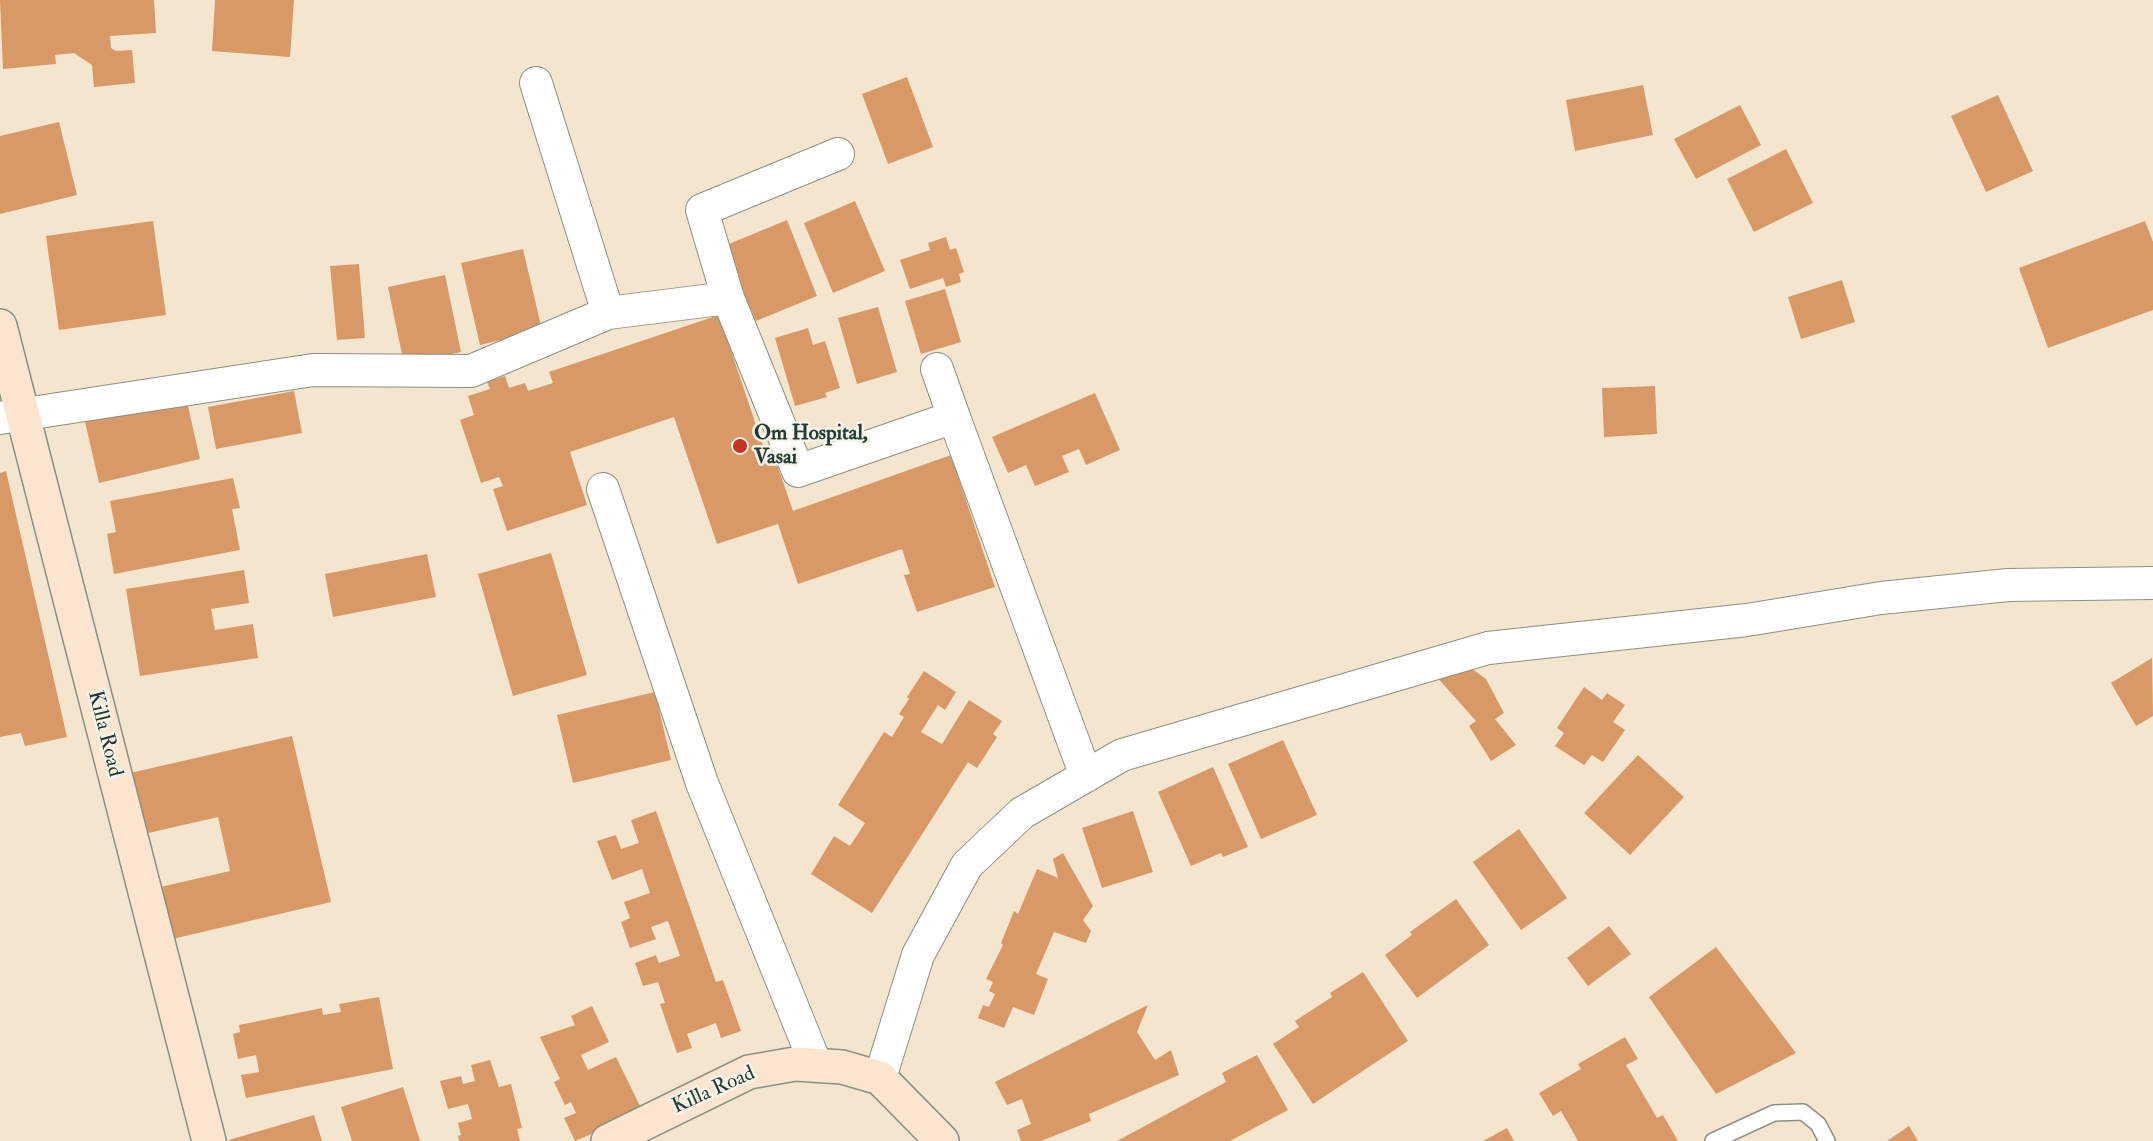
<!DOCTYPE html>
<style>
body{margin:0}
canvas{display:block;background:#f4e5cf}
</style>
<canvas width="2153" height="1141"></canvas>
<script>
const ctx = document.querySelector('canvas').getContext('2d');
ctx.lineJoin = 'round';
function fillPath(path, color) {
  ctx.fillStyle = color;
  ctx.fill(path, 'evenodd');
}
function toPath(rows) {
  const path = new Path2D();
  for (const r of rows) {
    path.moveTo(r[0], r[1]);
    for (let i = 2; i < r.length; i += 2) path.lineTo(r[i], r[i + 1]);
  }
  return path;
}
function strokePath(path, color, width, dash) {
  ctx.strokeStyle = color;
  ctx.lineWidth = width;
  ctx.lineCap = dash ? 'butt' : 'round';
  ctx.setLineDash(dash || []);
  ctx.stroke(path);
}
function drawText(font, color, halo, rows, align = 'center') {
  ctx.font = font + ' "IM FELL Double Pica",serif';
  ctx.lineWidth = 5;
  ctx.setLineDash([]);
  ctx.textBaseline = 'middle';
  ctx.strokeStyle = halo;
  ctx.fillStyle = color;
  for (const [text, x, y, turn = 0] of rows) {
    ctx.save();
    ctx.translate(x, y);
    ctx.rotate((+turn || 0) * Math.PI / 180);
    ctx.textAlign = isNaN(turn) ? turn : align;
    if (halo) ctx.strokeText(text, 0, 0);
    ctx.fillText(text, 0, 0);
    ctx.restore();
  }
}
fillPath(toPath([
 [0,0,154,0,156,33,110,36,111,48,116,51,132,50,135,83,94,87,92,65,74,53,55,55,56,64,3,69],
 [215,0,294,0,290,57,212,51],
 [907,77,933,147,888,164,862,94],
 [1643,85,1653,135,1575,151,1566,100],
 [1998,95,2033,171,1986,192,1951,116],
 [1740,105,1761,145,1696,179,1674,139],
 [59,122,77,195,0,214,0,136],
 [1786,149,1813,203,1754,232,1727,179],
 [855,201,885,271,833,293,804,223],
 [787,220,817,296,756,321,724,246],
 [153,221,166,315,59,330,46,236],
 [2145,221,2153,242,2153,310,2048,348,2019,268],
 [946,237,950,250,956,248,964,272,959,274,961,282,946,287,943,278,910,289,900,260,930,250,928,243],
 [523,249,542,330,480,345,461,263],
 [359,264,365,338,337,340,330,266],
 [445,275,461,352,404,364,388,287],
 [1842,280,1855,322,1801,339,1788,297],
 [945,289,961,342,921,354,905,301],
 [878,307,897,372,857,384,838,318],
 [719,315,763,446,770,444,793,511,951,455,995,587,917,612,904,575,910,574,902,549,798,584,778,524,717,544,674,417,570,452,587,505,507,531,493,489,503,486,499,477,481,483,460,420,474,415,468,396,490,389,487,382,505,376,509,388,525,383,528,391,553,383,549,372],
 [808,328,813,345,825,341,840,388,825,393,827,397,795,406,775,338],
 [1655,386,1657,434,1604,437,1602,388],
 [294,391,302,433,216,449,208,407],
 [185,393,200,459,99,483,84,417],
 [1095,393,1120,450,1086,465,1079,449,1062,456,1069,472,1035,486,1026,465,1008,473,992,437],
 [6,471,67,737,25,746,21,733,0,737,0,473],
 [233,478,240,508,232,509,240,550,114,574,107,534,116,532,110,501],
 [551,553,587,675,513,696,478,574],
 [427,554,436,597,333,617,325,574],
 [244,570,249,603,211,609,215,630,253,624,258,658,140,676,126,589],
 [1457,658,1486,679,1504,713,1495,719,1516,745,1491,761,1469,726,1476,721,1436,676],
 [2152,658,2153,716,2136,726,2111,683],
 [924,671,956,692,945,710,938,705,921,732,942,744,969,700,1002,721,993,734,997,737,977,768,968,762,872,913,811,874,834,836,850,846,865,823,838,805,884,732,892,737,904,717,899,714,909,699,907,697],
 [1584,687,1602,700,1607,693,1625,705,1613,722,1625,730,1603,762,1592,755,1584,765,1555,746,1564,733,1557,728],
 [655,692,671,760,573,783,557,715],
 [292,736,331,902,168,940,156,888,230,871,218,817,144,834,130,773],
 [1283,740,1317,815,1261,839,1228,764],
 [1638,755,1684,797,1630,855,1584,813],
 [1213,767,1248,847,1223,857,1221,853,1191,866,1158,792],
 [656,811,716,982,723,980,741,1031,721,1038,716,1023,687,1034,692,1048,677,1053,660,1004,665,1003,658,982,643,986,635,963,656,955,659,963,680,956,668,921,651,927,656,939,630,948,621,922,630,918,624,902,650,893,642,869,612,880,597,841,616,835,621,849,639,843,631,820],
 [1133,811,1153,872,1102,888,1082,828],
 [1519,829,1567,898,1521,930,1473,862],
 [1063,853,1093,906,1083,920,1091,931,1086,943,1054,932,1036,974,1048,979,1034,1015,1013,1007,1004,1028,978,1018,983,1005,989,1007,995,994,989,991,993,982,986,979,1003,945,1001,943,1014,911,1018,914,1037,869,1058,878,1053,859],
 [1456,899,1489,945,1417,998,1385,955,1412,935,1410,932],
 [1609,926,1631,954,1588,986,1567,958],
 [1716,947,1796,1053,1716,1094,1649,997],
 [1363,972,1408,1041,1313,1104,1273,1044,1299,1027,1295,1021,1332,997,1330,993],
 [379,997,393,1069,246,1098,241,1075,259,1072,256,1055,238,1059,233,1034,240,1032,239,1025,322,1008,323,1015,341,1012,339,1004],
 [1148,1005,1137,1032,1155,1060,1171,1050,1179,1075,1089,1114,1091,1121,1041,1141,1021,1141,1017,1130,1031,1124,1022,1099,1007,1105,995,1082],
 [592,1006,609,1042,581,1055,588,1070,616,1057,643,1112,575,1141,564,1118,576,1113,571,1102,565,1105,554,1082,560,1079,540,1037,575,1025,571,1016],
 [1625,1037,1638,1059,1626,1065,1657,1118,1663,1115,1678,1141,1578,1141,1561,1111,1553,1116,1539,1093,1581,1069,1578,1064],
 [1257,1055,1288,1110,1230,1141,1117,1141,1226,1082,1222,1073],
 [490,1060,499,1087,511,1084,522,1128,517,1129,520,1141,459,1141,458,1136,461,1135,458,1123,472,1119,468,1104,448,1109,440,1081,461,1076,463,1084,475,1081,471,1065],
 [403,1087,420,1141,352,1141,341,1107],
 [314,1115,322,1141,229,1141,229,1140],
 [1909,1126,1918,1141,1887,1141],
 [1507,1128,1514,1141,1483,1141]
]), '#d89967');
const service = toPath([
 [1713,1141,1774,1113,1803,1112,1818,1124,1827,1141]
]);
const minor = toPath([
 [536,83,608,313],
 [838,154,702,210,728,298,798,471,954,417,1086,776],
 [937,369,954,417],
 [0,418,313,370,471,371,608,313,728,298],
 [603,489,702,783,816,1065],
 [880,1078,918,955,967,865,1022,813,1122,755,1488,648,1747,620,1881,598,2008,585,2153,583]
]);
const secondary = toPath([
 [0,326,209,1141],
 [608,1141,749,1072,795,1064,842,1067,880,1078,942,1141]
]);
strokePath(service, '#8a9182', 18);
strokePath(minor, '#8a9182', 34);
strokePath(secondary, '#8a9182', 36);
strokePath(service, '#fff', 15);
strokePath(minor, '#fff', 32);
strokePath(secondary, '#fbe5cf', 33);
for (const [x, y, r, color] of [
 [740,446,8,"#c8321e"]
]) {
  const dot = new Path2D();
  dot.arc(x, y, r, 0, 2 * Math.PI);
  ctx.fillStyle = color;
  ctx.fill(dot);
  strokePath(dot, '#f7f3e8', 2);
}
drawText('bold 21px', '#1f3d34', '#f7f3e8', [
 ["Om Hospital,",754,434],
 ["Vasai",754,458]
], 'left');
drawText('21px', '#1f3d34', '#f7f3e8', [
 ["Killa Road",104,734,76],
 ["Killa Road",714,1091,-24]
]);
</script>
